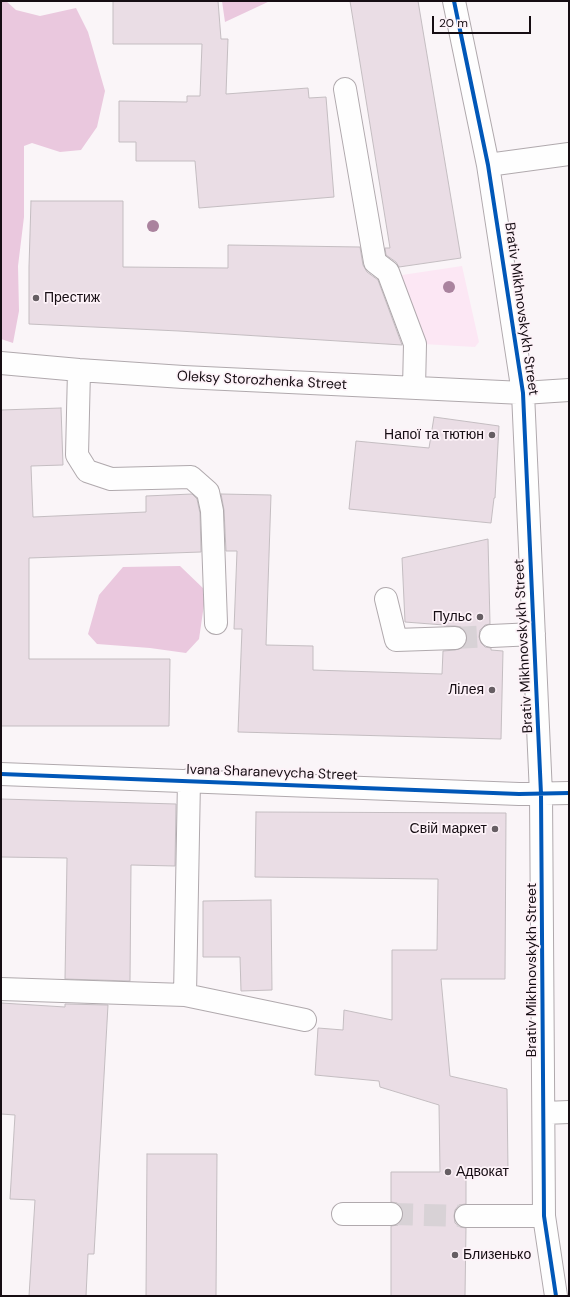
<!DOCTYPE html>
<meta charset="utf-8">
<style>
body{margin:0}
#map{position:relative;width:570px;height:1297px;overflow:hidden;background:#faf5f8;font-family:"DM Sans",sans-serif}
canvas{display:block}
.frame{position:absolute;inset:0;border:2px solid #160d13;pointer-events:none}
.scale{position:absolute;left:432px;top:16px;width:99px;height:18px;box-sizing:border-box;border:2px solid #160d13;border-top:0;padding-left:5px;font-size:12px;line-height:14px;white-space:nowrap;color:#160d13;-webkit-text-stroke:3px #fdf2f8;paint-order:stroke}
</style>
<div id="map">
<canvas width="570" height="1297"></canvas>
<div class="frame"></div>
<div class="scale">20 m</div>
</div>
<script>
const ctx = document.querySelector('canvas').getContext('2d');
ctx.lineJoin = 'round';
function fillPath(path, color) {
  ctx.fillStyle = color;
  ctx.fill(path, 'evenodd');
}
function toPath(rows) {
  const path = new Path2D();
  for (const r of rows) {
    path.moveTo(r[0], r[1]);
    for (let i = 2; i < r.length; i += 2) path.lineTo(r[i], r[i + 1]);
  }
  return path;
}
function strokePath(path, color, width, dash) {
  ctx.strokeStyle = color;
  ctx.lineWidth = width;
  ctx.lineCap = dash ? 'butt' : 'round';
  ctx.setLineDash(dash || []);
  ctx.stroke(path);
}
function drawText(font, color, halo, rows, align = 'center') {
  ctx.font = font + ' "DM Sans",sans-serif';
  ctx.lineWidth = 3.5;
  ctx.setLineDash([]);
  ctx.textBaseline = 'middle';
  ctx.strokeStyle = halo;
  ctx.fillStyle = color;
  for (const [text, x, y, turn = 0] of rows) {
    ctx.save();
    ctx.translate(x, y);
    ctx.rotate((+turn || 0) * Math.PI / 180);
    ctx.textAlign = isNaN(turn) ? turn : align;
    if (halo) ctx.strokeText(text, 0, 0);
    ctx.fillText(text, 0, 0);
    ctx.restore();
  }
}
fillPath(toPath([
 [462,266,479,342,475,347,423,344,403,285,402,275]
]), '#fce7f4');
fillPath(toPath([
 [1,1,6,1,16,10,40,16,76,8,88,32,105,91,97,127,81,150,60,152,32,143,24,146,24,217,18,266,19,311,13,343,1,339],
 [222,1,270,1,225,22],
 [180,566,206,591,199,639,186,653,150,648,97,644,88,634,99,595,123,567]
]), '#eac8de');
const building = toPath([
 [113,1,218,1,221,39,228,39,226,94,308,88,309,98,326,97,334,197,199,208,195,161,136,161,136,142,119,142,119,101,187,102,187,96,200,96,202,44,113,44,113,1],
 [350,1,418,1,461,258,399,267,396,262,386,255,385,248,390,248,350,1],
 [31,201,123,201,123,267,228,268,228,245,360,247,363,265,367,272,378,280,402,345,179,331,29,324,29,267,31,201],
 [61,408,63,465,31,466,33,517,146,512,146,496,192,494,197,499,200,513,201,552,29,558,29,659,170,659,169,726,1,726,1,410,61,408],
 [434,417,499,426,495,498,494,498,491,523,349,509,356,441,429,448,434,417],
 [221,494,271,495,266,645,313,646,313,670,442,674,443,651,455,650,462,648,466,644,467,637,466,632,461,627,455,626,444,626,444,625,405,622,402,558,488,539,490,624,485,625,480,630,479,637,481,643,485,647,491,648,491,650,503,651,501,739,238,732,242,629,234,629,237,551,226,551,224,510,221,494],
 [1,799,176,804,175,866,131,865,130,981,65,979,67,858,1,857,1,799],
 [256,812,506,813,505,979,441,979,450,1076,507,1089,508,1171,466,1172,466,1204,459,1205,455,1210,454,1216,455,1223,460,1227,466,1228,465,1296,391,1296,391,1226,398,1225,402,1220,403,1214,402,1207,397,1203,391,1202,391,1172,440,1172,439,1105,380,1087,379,1081,315,1075,318,1028,343,1030,344,1010,392,1020,392,950,437,950,438,879,255,877,256,812],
 [271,900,272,990,241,991,240,957,203,957,203,901,271,900],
 [1,1003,65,1007,65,1004,108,1005,94,1254,88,1254,86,1296,29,1296,35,1200,10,1199,15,1115,1,1114,1,1003],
 [147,1154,217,1154,216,1296,146,1296,147,1154]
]);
fillPath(building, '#eadde5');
strokePath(building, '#c4bdc1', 1);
strokePath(toPath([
 [455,638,491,636],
 [391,1214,466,1216]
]), '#d8d2d6', 22, [22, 11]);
const minor = toPath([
 [454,1,488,165,523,393,541,794,544,1216,556,1296],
 [345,89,375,262,388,272,415,344,414,388],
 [488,165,569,154],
 [1,363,79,370,183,377,523,393,569,390],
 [79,370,77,455,87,471,111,479,191,477,208,492,212,511,216,623],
 [386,599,396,640,455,638],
 [491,636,534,634],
 [1,774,519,794,569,793],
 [1,989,185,995,189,780],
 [185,995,305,1020],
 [544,1113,569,1112],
 [343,1214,391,1214],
 [466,1216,544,1216]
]);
strokePath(minor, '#b0a9ad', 24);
strokePath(minor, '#fefefe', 22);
strokePath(toPath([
 [454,1,488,165,523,393,541,794,544,1216,556,1296],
 [1,774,519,794,569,793]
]), '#0057b8', 4);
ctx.fillStyle = '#aa839e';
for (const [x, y] of [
 [153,226],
 [449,287]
]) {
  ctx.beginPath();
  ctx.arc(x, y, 6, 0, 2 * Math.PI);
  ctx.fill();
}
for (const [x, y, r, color] of [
 [36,298,4,"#665e63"],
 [492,435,4,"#665e63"],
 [480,617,4,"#665e63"],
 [492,690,4,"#665e63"],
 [495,829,4,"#665e63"],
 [448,1172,4,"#665e63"],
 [455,1255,4,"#665e63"]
]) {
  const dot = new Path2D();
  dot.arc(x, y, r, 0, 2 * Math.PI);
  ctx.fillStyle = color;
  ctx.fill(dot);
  strokePath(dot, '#fdf2f8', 1.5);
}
drawText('14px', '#160d13', '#fdf2f8', [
 ["Престиж",44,298,"left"],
 ["Напої та тютюн",484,435],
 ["Пульс",472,617],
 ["Лілея",484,690],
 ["Свій маркет",487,829],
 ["Адвокат",456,1172,"left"],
 ["Близенько",463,1255,"left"]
], 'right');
drawText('14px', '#160d13', '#fdf2f8', [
 ["Brativ Mikhnovskykh Street",521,309,82],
 ["Oleksy Storozhenka Street",262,381,3],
 ["Brativ Mikhnovskykh Street",524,646,-93],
 ["Ivana Sharanevycha Street",272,773,2],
 ["Brativ Mikhnovskykh Street",532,970,-90]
]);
</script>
